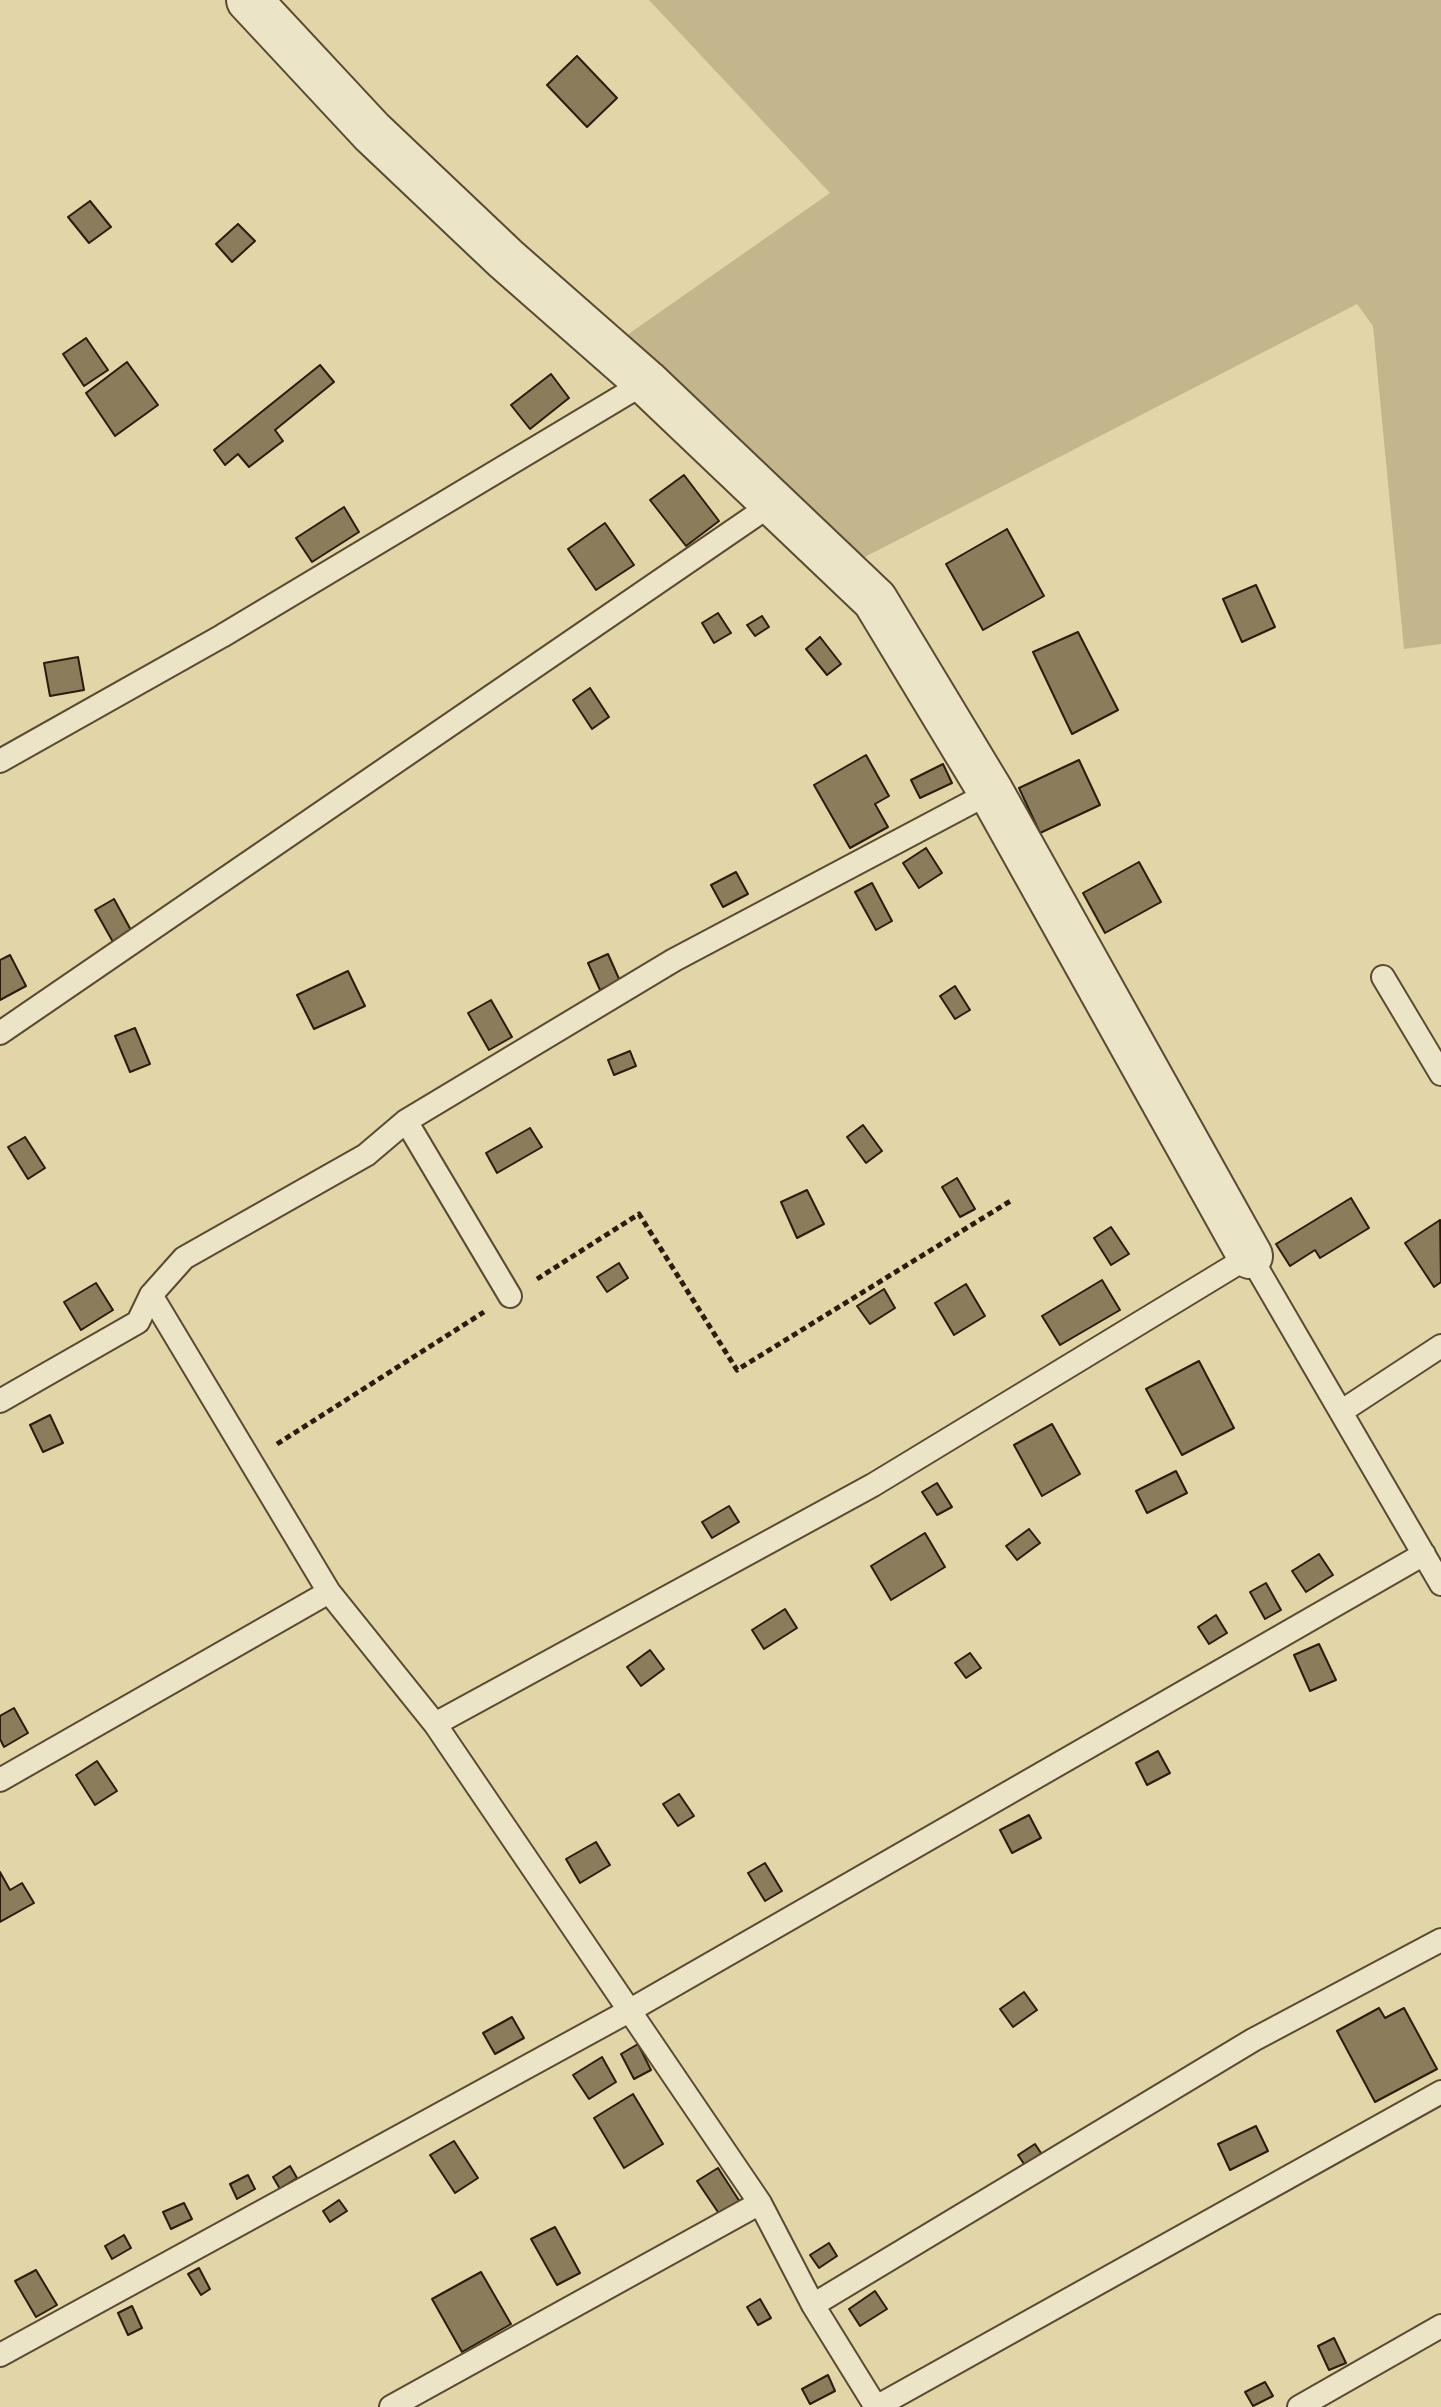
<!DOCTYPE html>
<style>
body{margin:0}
canvas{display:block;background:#e2d5a7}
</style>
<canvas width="1441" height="2407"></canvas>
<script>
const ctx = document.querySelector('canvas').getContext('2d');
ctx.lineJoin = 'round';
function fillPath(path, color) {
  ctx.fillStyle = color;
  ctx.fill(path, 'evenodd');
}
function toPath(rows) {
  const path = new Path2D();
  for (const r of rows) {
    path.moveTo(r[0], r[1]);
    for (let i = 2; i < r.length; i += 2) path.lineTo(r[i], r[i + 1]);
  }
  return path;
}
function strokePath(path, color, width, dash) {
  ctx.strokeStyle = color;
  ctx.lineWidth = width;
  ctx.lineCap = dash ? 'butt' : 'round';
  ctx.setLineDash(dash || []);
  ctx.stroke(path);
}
fillPath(toPath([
 [649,0,1441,0,1441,644,1404,649,1373,326,1357,304,853,563,620,340,830,193]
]), '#c3b58c');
const building = toPath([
 [577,56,617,98,587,127,547,85,577,56],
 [90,201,111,227,89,243,68,217,90,201],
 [238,224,255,241,232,262,216,244,238,224],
 [86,338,108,370,84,386,63,354,86,338],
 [127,362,158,405,115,436,86,393,127,362],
 [320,365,334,382,275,430,283,441,249,467,238,454,225,465,214,450,320,365],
 [551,374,569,398,530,429,511,405,551,374],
 [684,475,719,521,686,546,650,500,684,475],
 [344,507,359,532,312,562,296,538,344,507],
 [605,523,634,565,596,590,568,549,605,523],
 [1007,529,1044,596,983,630,946,564,1007,529],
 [1256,585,1275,627,1242,642,1223,599,1256,585],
 [718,613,731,633,714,643,702,623,718,613],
 [762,616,769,627,755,636,747,625,762,616],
 [1078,632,1118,710,1072,734,1033,652,1078,632],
 [820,637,841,664,827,675,806,649,820,637],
 [78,657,84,690,50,696,44,663,78,657],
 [590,688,609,717,592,729,573,700,590,688],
 [866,755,889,796,875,804,888,827,850,848,814,785,866,755],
 [1079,760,1100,805,1040,833,1019,788,1079,760],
 [943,764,952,783,920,798,911,780,943,764],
 [926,848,942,873,919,888,903,863,926,848],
 [1139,862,1161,902,1105,933,1083,893,1139,862],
 [736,872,748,894,723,907,711,885,736,872],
 [872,883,892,921,876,930,855,892,872,883],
 [114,899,132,932,113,942,95,910,114,899],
 [608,954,620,981,600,990,588,963,608,954],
 [10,955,26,986,0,1000,0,960,10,955],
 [348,971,365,1006,314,1029,297,995,348,971],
 [955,986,970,1010,955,1019,940,996,955,986],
 [491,1000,512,1037,489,1050,468,1013,491,1000],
 [135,1028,150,1064,130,1072,115,1036,135,1028],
 [630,1051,636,1066,614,1075,608,1060,630,1051],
 [863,1125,882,1151,866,1163,847,1137,863,1125],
 [530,1128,542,1147,497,1173,486,1153,530,1128],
 [25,1137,45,1168,28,1179,8,1147,25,1137],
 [957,1178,975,1209,960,1217,942,1187,957,1178],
 [807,1190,824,1224,797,1238,781,1202,807,1190],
 [1351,1198,1369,1228,1320,1258,1315,1250,1290,1266,1276,1244,1351,1198],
 [1440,1220,1441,1282,1434,1287,1405,1243,1440,1220],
 [1111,1227,1129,1254,1111,1265,1094,1238,1111,1227],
 [619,1263,628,1278,607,1292,597,1277,619,1263],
 [1102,1280,1120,1310,1060,1345,1042,1316,1102,1280],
 [96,1283,113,1310,81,1330,64,1302,96,1283],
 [966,1284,985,1316,954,1335,935,1303,966,1284],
 [884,1289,895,1308,870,1324,857,1306,884,1289],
 [1199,1361,1234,1428,1182,1455,1146,1389,1199,1361],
 [50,1415,63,1443,43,1452,30,1425,50,1415],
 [1052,1424,1080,1474,1042,1496,1014,1445,1052,1424],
 [1176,1471,1187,1493,1147,1513,1136,1491,1176,1471],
 [937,1483,952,1507,937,1515,922,1492,937,1483],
 [729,1506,739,1522,712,1538,702,1522,729,1506],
 [1029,1529,1040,1543,1017,1560,1006,1546,1029,1529],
 [925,1533,945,1567,891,1600,871,1566,925,1533],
 [1319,1554,1333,1575,1306,1592,1292,1571,1319,1554],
 [1266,1583,1281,1610,1265,1619,1250,1592,1266,1583],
 [785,1609,797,1628,764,1649,752,1630,785,1609],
 [1216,1615,1227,1633,1209,1644,1198,1627,1216,1615],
 [1319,1644,1336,1680,1310,1691,1294,1655,1319,1644],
 [650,1650,664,1669,641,1686,627,1667,650,1650],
 [970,1653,981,1668,966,1678,955,1663,970,1653],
 [14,1708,28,1733,4,1747,0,1739,0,1716,14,1708],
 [1158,1751,1170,1773,1147,1785,1136,1763,1158,1751],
 [97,1761,117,1791,95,1805,76,1775,97,1761],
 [679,1794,694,1816,678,1826,663,1804,679,1794],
 [1029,1815,1041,1838,1012,1853,1000,1830,1029,1815],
 [596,1842,610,1865,580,1883,566,1859,596,1842],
 [765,1863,782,1891,765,1901,748,1873,765,1863],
 [0,1872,10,1890,22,1883,34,1903,0,1922,0,1872],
 [1024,1992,1037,2010,1013,2027,1000,2009,1024,1992],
 [1379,2008,1385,2018,1404,2008,1437,2069,1375,2102,1337,2031,1379,2008],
 [512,2017,524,2038,495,2054,483,2033,512,2017],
 [638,2044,651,2070,634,2079,621,2054,638,2044],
 [602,2057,616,2082,589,2099,573,2075,602,2057],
 [633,2094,663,2144,624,2168,594,2118,633,2094],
 [1256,2126,1268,2151,1230,2170,1218,2144,1256,2126],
 [454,2141,478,2178,455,2193,430,2155,454,2141],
 [1035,2144,1043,2156,1026,2167,1018,2155,1035,2144],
 [290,2166,297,2178,280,2189,273,2177,290,2166],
 [718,2168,740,2202,720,2215,697,2181,718,2168],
 [248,2175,255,2189,237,2199,230,2184,248,2175],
 [339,2200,347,2211,330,2222,323,2211,339,2200],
 [184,2203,192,2219,171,2229,163,2212,184,2203],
 [555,2227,580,2273,557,2285,531,2239,555,2227],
 [124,2235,131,2248,112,2259,105,2246,124,2235],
 [829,2243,837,2256,819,2268,810,2255,829,2243],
 [199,2268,210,2289,201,2295,188,2274,199,2268],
 [36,2270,57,2305,36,2317,15,2281,36,2270],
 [481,2272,511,2324,462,2352,432,2299,481,2272],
 [875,2291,887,2309,860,2326,849,2309,875,2291],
 [760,2299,771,2318,758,2325,747,2307,760,2299],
 [132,2306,142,2328,128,2335,118,2313,132,2306],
 [1334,2338,1346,2363,1329,2370,1318,2346,1334,2338],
 [828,2375,835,2391,810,2404,802,2389,828,2375],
 [1265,2382,1273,2396,1253,2406,1245,2392,1265,2382]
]);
fillPath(building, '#8b7c5c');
strokePath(building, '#2d1b0b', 2);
const lane = toPath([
 [0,761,222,636,646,382],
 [1383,977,1441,1074],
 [0,1033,775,502],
 [406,1121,510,1296],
 [151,1295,329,1592,435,1724,760,2203,813,2305,876,2407,1441,2092],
 [0,1401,138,1322,151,1295,184,1258,366,1155,406,1121,674,960,991,792],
 [1342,1411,1441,1346],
 [435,1724,873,1485,1250,1256,1441,1584],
 [0,1780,329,1592],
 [813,2305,1253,2040,1441,1940],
 [0,2355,627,2012,1424,1554],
 [391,2407,760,2203],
 [1299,2407,1441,2326]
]);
const street = toPath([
 [249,0,372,132,506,259,646,382,875,600,991,792,1250,1256]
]);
strokePath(lane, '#5a4a32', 26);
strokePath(street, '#5a4a32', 48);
strokePath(toPath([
 [537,1279,639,1214,737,1370,1012,1200],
 [277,1444,484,1312]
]), '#2d1b0b', 5, [6, 4]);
strokePath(lane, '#ece4c6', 22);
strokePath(street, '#ece4c6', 44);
</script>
